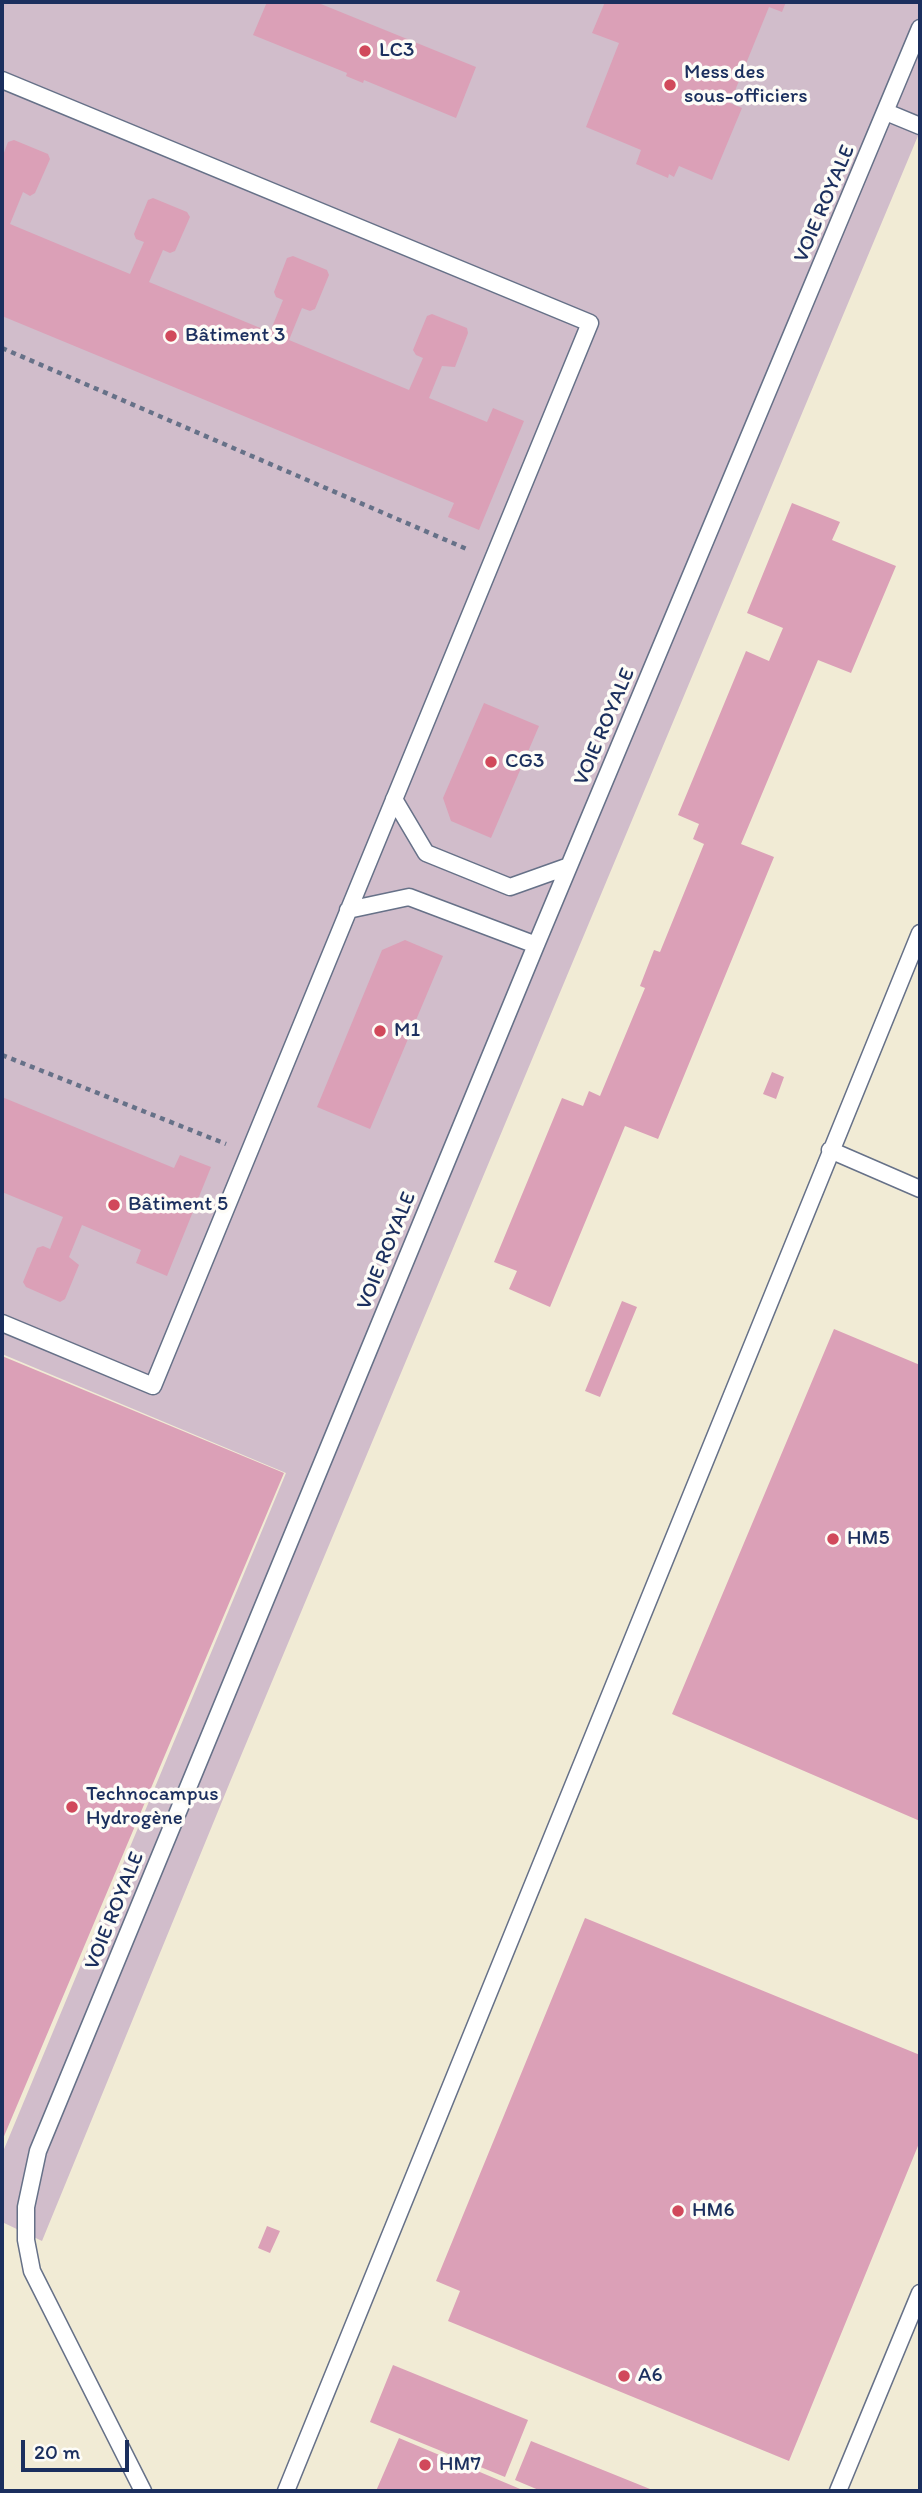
<!DOCTYPE html>
<meta charset="utf-8">
<style>
body{margin:0}
#map{position:relative;width:922px;height:2493px;overflow:hidden;background:#f1ebd5;font-family:Itim,sans-serif}
canvas{display:block}
.frame{position:absolute;inset:0;border:4px solid #1b2f5e;pointer-events:none}
.scale{position:absolute;left:21px;top:2440px;width:108px;height:32px;box-sizing:border-box;border:4px solid #1b2f5e;border-top:0;padding-left:9px;font-size:21px;line-height:24px;white-space:nowrap;color:#1b2f5e;-webkit-text-stroke:5px #fdfcf7;paint-order:stroke}
</style>
<div id="map">
<canvas width="922" height="2493"></canvas>
<div class="frame"></div>
<div class="scale">20 m</div>
</div>
<script>
const ctx = document.querySelector('canvas').getContext('2d');
ctx.lineJoin = 'round';
function fillPath(path, color) {
  ctx.fillStyle = color;
  ctx.fill(path, 'evenodd');
}
function toPath(rows) {
  const path = new Path2D();
  for (const r of rows) {
    path.moveTo(r[0], r[1]);
    for (let i = 2; i < r.length; i += 2) path.lineTo(r[i], r[i + 1]);
  }
  return path;
}
function strokePath(path, color, width, dash) {
  ctx.strokeStyle = color;
  ctx.lineWidth = width;
  ctx.lineCap = dash ? 'butt' : 'round';
  ctx.setLineDash(dash || []);
  ctx.stroke(path);
}
function drawText(font, color, halo, rows, align = 'center') {
  ctx.font = font + ' Itim,sans-serif';
  ctx.lineWidth = 7;
  ctx.setLineDash([]);
  ctx.textBaseline = 'middle';
  ctx.strokeStyle = halo;
  ctx.fillStyle = color;
  for (const [text, x, y, turn = 0] of rows) {
    ctx.save();
    ctx.translate(x, y);
    ctx.rotate((+turn || 0) * Math.PI / 180);
    ctx.textAlign = isNaN(turn) ? turn : align;
    if (halo) ctx.strokeText(text, 0, 0);
    ctx.fillText(text, 0, 0);
    ctx.restore();
  }
}
fillPath(toPath([
 [2,2,920,2,920,131,230,1782,42,2241,2,2222,2,2154,286,1473,2,1354]
]), '#d1bdcb');
fillPath(toPath([
 [267,2,316,2,476,67,456,118,364,80,363,83,346,76,347,73,253,35],
 [605,2,786,2,782,12,769,7,730,103,742,108,712,180,679,166,674,177,669,174,668,178,636,164,641,150,586,127,619,43,592,33],
 [14,140,48,154,50,159,35,193,30,196,23,192,10,224,130,274,144,242,136,239,134,234,148,200,153,198,187,212,190,217,175,251,170,253,163,250,149,282,270,332,283,300,276,297,274,292,287,258,293,256,327,270,329,275,315,309,310,311,302,308,289,340,409,390,423,358,416,355,413,350,427,316,432,314,467,328,468,333,455,367,442,366,429,398,487,422,493,408,524,421,479,530,448,517,454,503,2,316,2,158,8,142],
 [792,503,840,522,832,540,896,566,851,673,818,660,741,844,774,857,658,1139,625,1126,550,1307,509,1289,517,1271,494,1262,562,1098,583,1106,589,1091,600,1096,645,988,640,986,654,950,660,952,704,844,693,839,699,824,678,815,746,651,769,661,783,628,747,613],
 [484,703,539,726,491,838,451,821,443,798],
 [405,940,443,956,370,1129,317,1107,382,950],
 [772,1072,784,1077,776,1099,763,1094],
 [2,1097,174,1168,180,1155,211,1167,167,1276,136,1263,141,1250,82,1225,69,1257,79,1265,65,1299,60,1302,26,1287,23,1282,37,1248,43,1246,50,1249,63,1217,2,1192],
 [622,1301,637,1307,600,1397,585,1391],
 [834,1329,920,1365,920,1821,672,1714],
 [2,1356,284,1473,2,2141],
 [585,1918,920,2055,920,2141,789,2461,448,2321,460,2291,436,2281],
 [267,2226,280,2231,270,2253,258,2248],
 [393,2365,528,2420,505,2477,370,2422],
 [399,2438,525,2491,376,2491],
 [531,2441,655,2491,541,2491,515,2480]
]), '#dba0b7');
const lane = toPath([
 [2,80,590,323,153,1386,2,1323],
 [886,112,920,126],
 [394,799,426,853,510,887,569,866],
 [348,910,409,897,536,945],
 [830,1150,920,1189],
 [143,2491,32,2271,26,2240,26,2207,38,2151,536,945,920,28],
 [286,2491,920,933],
 [838,2491,920,2293]
]);
strokePath(lane, '#667188', 19);
strokePath(toPath([
 [2,348,469,550],
 [2,1055,226,1144]
]), '#667188', 4.5, [5, 5]);
strokePath(lane, '#fff', 16);
for (const [x, y, r, color] of [
 [365,51,7,"#d1495b"],
 [670,85,7,"#d1495b"],
 [171,336,7,"#d1495b"],
 [491,762,7,"#d1495b"],
 [380,1031,7,"#d1495b"],
 [114,1205,7,"#d1495b"],
 [833,1539,7,"#d1495b"],
 [72,1807,7,"#d1495b"],
 [678,2211,7,"#d1495b"],
 [624,2376,7,"#d1495b"],
 [425,2465,7,"#d1495b"]
]) {
  const dot = new Path2D();
  dot.arc(x, y, r, 0, 2 * Math.PI);
  ctx.fillStyle = color;
  ctx.fill(dot);
  strokePath(dot, '#fdfcf7', 2.5);
}
drawText('21px', '#1b2f5e', '#fdfcf7', [
 ["LC3",379,51],
 ["Mess des",684,73],
 ["sous-officiers",684,97],
 ["Bâtiment 3",185,336],
 ["CG3",505,762],
 ["M1",394,1031],
 ["Bâtiment 5",128,1205],
 ["HM5",847,1539],
 ["Technocampus",86,1795],
 ["Hydrogène",86,1819],
 ["HM6",692,2211],
 ["A6",638,2376],
 ["HM7",439,2465]
], 'left');
drawText('21px', '#1b2f5e', '#fdfcf7', [
 ["VOIE ROYALE",825,204,-67],
 ["VOIE ROYALE",605,727,-67],
 ["VOIE ROYALE",387,1251,-68],
 ["VOIE ROYALE",115,1911,-68]
]);
</script>
